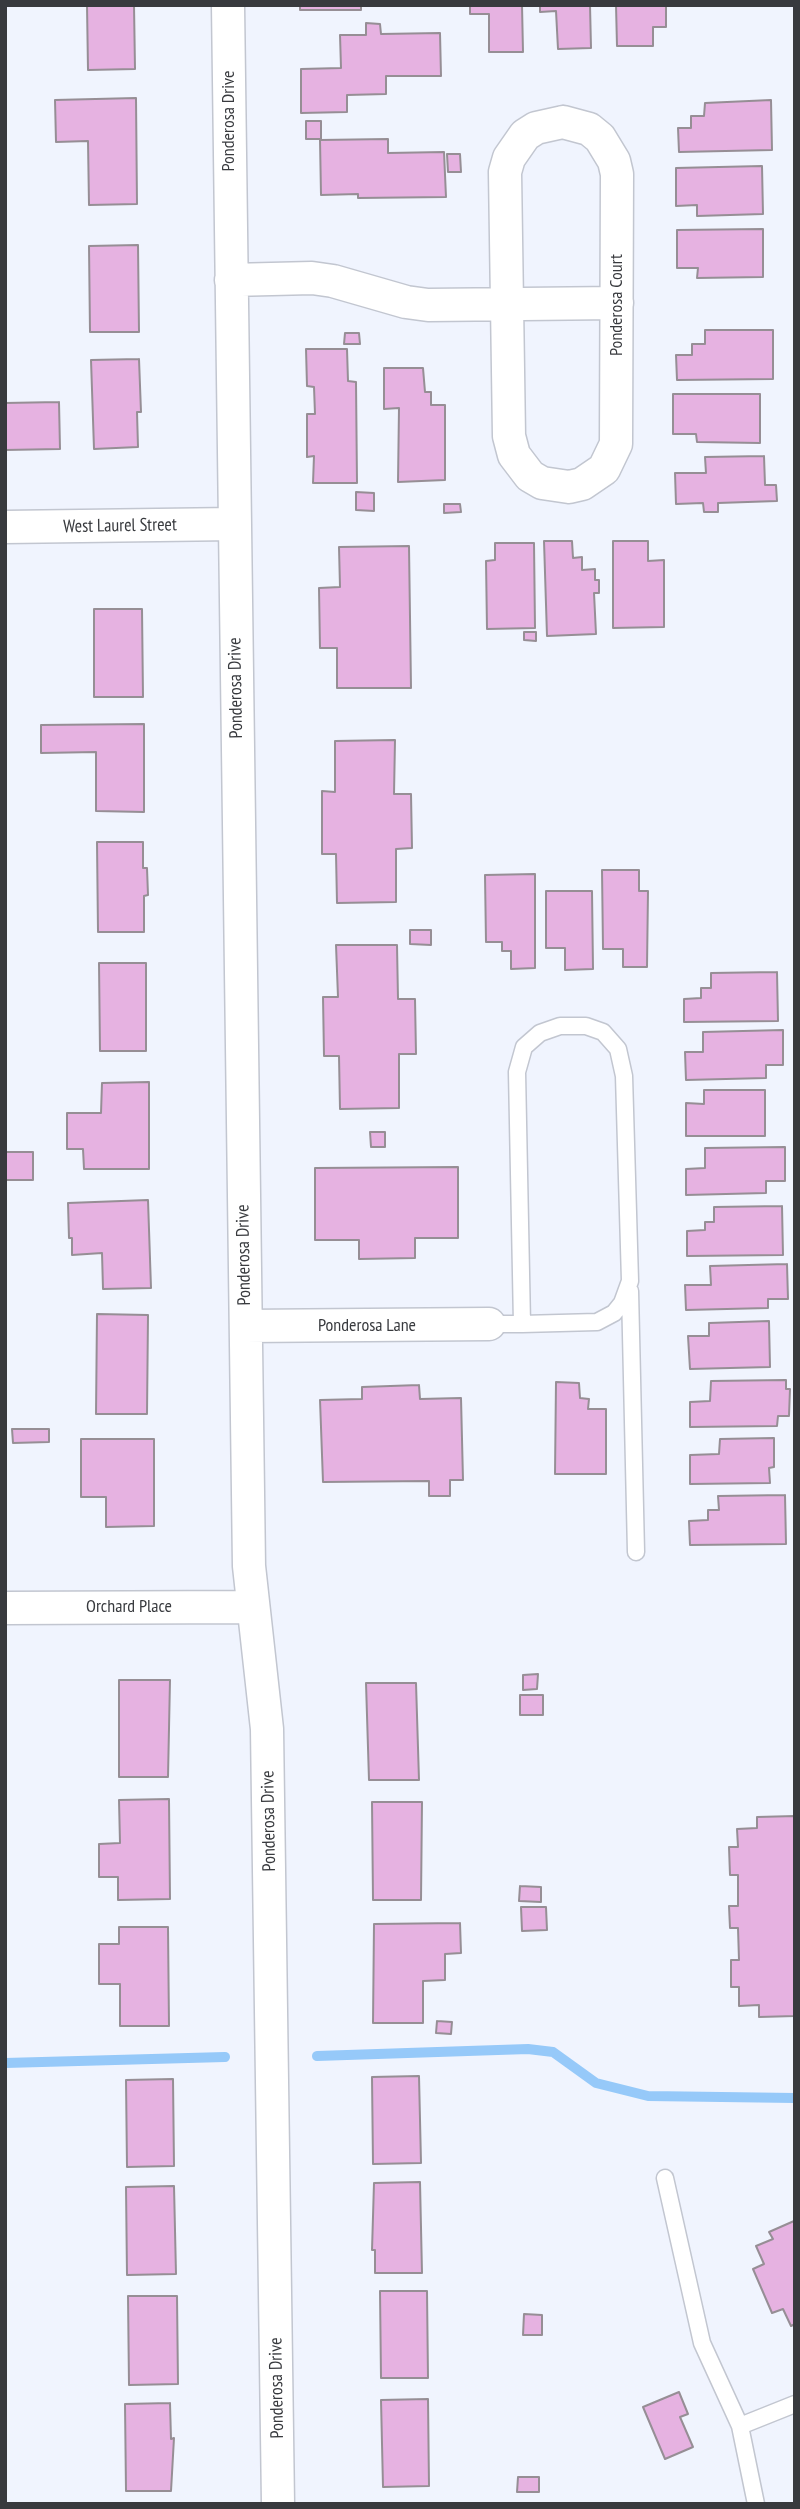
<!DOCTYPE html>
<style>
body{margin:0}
#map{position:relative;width:800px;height:2509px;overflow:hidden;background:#f0f4fe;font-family:"PT Sans Narrow",sans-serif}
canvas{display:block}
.frame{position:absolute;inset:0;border:7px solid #383a3e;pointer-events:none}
</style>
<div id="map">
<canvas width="800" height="2509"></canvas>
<div class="frame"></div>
</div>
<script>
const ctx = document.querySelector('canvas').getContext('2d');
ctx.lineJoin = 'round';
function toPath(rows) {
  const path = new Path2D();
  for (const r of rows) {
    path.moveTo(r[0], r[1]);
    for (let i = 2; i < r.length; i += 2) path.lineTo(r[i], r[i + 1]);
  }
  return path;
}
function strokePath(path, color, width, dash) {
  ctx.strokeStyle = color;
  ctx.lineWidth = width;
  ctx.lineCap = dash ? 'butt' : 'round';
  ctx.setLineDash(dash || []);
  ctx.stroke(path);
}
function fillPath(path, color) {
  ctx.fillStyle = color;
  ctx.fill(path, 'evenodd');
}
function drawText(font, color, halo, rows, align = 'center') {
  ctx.font = font + ' "PT Sans Narrow",sans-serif';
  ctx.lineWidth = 5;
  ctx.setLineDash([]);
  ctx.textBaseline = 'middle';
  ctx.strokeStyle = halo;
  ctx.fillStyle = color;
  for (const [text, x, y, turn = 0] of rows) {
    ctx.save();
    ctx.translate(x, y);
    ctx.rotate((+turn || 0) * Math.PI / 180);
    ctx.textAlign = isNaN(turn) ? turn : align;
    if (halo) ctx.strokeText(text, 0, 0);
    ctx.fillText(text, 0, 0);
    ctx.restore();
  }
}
strokePath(toPath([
 [317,2056,528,2049,553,2052,596,2083,648,2096,795,2098],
 [5,2063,225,2057]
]), '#96c9f9', 10);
const building = toPath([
 [87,5,134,5,135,69,88,70,87,5],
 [300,5,361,5,361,10,300,10,300,5],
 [470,5,522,5,523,52,489,52,489,14,470,14,470,5],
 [540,5,590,5,591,48,558,49,556,11,540,12,540,5],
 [616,5,666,5,666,27,653,27,653,46,617,46,616,5],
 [366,23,380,24,381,34,440,33,441,76,386,76,386,94,347,95,347,112,301,113,301,69,341,68,340,35,366,35,366,23],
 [136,98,137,204,89,205,88,141,56,142,55,100,136,98],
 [771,100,772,150,679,152,678,128,691,128,691,116,704,116,705,103,771,100],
 [306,121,321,121,321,139,306,139,306,121],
 [388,139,388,153,444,152,446,197,358,198,358,194,321,195,320,140,388,139],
 [447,154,460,154,461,172,448,172,447,154],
 [762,166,763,214,697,216,697,205,676,206,676,168,762,166],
 [763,229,763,277,697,278,698,268,677,268,677,230,763,229],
 [138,245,139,332,90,332,89,246,138,245],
 [705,330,773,330,773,379,677,380,676,355,692,355,692,344,705,344,705,330],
 [345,333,359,333,360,344,344,344,345,333],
 [306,349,347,349,348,381,356,382,357,483,313,483,314,456,307,457,307,414,315,414,314,387,307,386,306,349],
 [139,359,141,412,137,412,138,447,94,449,91,360,139,359],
 [384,368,423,368,425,392,431,392,431,405,445,405,445,480,398,482,399,408,384,409,384,368],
 [673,394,760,394,760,443,697,442,696,434,673,434,673,394],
 [59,402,60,449,5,450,5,403,59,402],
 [764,456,765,485,776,485,777,501,718,503,718,512,704,512,703,503,676,504,675,473,706,473,705,457,764,456],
 [356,492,374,493,374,511,356,510,356,492],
 [444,504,460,504,461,512,444,513,444,504],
 [544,541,572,541,573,558,582,557,582,570,595,569,595,580,599,580,599,593,594,593,596,634,547,636,544,541],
 [613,541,648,541,648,561,664,560,664,627,613,628,613,541],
 [495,543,534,543,535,628,487,629,486,561,495,560,495,543],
 [409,546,411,688,337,688,337,648,320,648,319,588,340,587,339,547,409,546],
 [94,609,142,609,143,697,94,697,94,609],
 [524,632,536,632,536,641,524,640,524,632],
 [144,724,144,812,96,811,96,752,41,753,41,725,144,724],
 [395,740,394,794,411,794,412,848,396,849,396,902,337,903,336,854,322,854,322,791,335,792,335,741,395,740],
 [97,842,143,842,143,868,147,868,148,895,144,896,144,932,98,932,97,842],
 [602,870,639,870,639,891,648,891,647,967,623,967,623,949,603,949,602,870],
 [535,874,535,968,511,969,511,951,502,951,502,942,486,942,485,875,535,874],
 [546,891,592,891,593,969,565,970,565,948,546,948,546,891],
 [410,930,431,930,431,945,410,944,410,930],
 [336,945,397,945,398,999,415,999,416,1054,399,1054,399,1108,340,1109,339,1056,324,1056,323,997,338,997,336,945],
 [99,963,146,963,146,1051,100,1051,99,963],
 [777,972,778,1021,684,1022,684,999,701,998,701,988,711,988,711,973,777,972],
 [783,1030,783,1065,766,1065,766,1078,686,1080,685,1052,703,1052,703,1032,783,1030],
 [149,1082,149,1169,84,1169,83,1149,67,1149,67,1113,101,1113,102,1083,149,1082],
 [704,1090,765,1090,765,1136,686,1136,686,1103,704,1104,704,1090],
 [370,1132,385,1132,385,1147,371,1147,370,1132],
 [785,1147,785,1181,766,1181,766,1193,686,1195,686,1169,705,1168,705,1148,785,1147],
 [5,1152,33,1152,33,1180,5,1180,5,1152],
 [458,1167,458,1238,415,1238,415,1258,359,1259,359,1240,315,1240,315,1168,458,1167],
 [148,1200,151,1288,103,1289,102,1253,72,1255,72,1238,69,1238,68,1203,148,1200],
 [782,1206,783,1255,687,1256,687,1231,705,1230,705,1222,714,1222,714,1207,782,1206],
 [787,1264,788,1299,768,1299,768,1308,686,1310,685,1285,711,1285,710,1266,787,1264],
 [97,1314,148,1315,147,1414,96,1414,97,1314],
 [769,1321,770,1367,690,1369,688,1336,709,1336,709,1323,769,1321],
 [786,1380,786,1389,790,1389,789,1416,778,1416,777,1426,690,1427,690,1402,710,1401,711,1381,786,1380],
 [556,1382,579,1383,580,1398,589,1399,588,1409,606,1409,606,1474,555,1474,556,1382],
 [419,1385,420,1399,461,1398,463,1480,450,1480,450,1496,429,1496,429,1481,323,1482,320,1400,362,1399,362,1387,419,1385],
 [12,1429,49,1429,49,1442,13,1443,12,1429],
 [774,1438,774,1467,769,1468,770,1483,690,1484,690,1455,719,1454,720,1439,774,1438],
 [81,1439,154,1439,154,1526,106,1527,106,1497,81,1497,81,1439],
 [785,1495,786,1544,690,1545,689,1521,708,1520,708,1510,719,1510,718,1496,785,1495],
 [538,1674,537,1689,523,1690,523,1675,538,1674],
 [119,1680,170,1680,168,1777,119,1777,119,1680],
 [366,1683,416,1683,419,1780,369,1780,366,1683],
 [520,1695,543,1695,543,1715,520,1715,520,1695],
 [169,1799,170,1899,118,1900,118,1877,99,1877,99,1844,120,1843,119,1800,169,1799],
 [372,1802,422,1802,421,1900,373,1900,372,1802],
 [795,1816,795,2016,759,2017,759,2005,739,2006,739,1987,731,1987,731,1960,739,1960,738,1928,730,1928,729,1906,738,1906,738,1875,730,1875,729,1847,738,1847,737,1829,757,1828,757,1817,795,1816],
 [520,1886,541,1887,541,1902,519,1901,520,1886],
 [521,1907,546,1907,547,1930,522,1931,521,1907],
 [460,1923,461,1953,445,1954,445,1980,423,1981,423,2023,373,2023,374,1924,460,1923],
 [119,1927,168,1927,169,2026,120,2026,120,1984,99,1984,99,1944,119,1944,119,1927],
 [437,2021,452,2022,451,2034,436,2033,437,2021],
 [419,2076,421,2163,373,2164,372,2077,419,2076],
 [173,2079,174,2166,127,2167,126,2080,173,2079],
 [420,2182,422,2273,375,2273,375,2250,372,2250,374,2183,420,2182],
 [174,2186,176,2274,127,2275,126,2187,174,2186],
 [794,2221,795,2324,791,2326,783,2309,772,2313,753,2269,764,2264,756,2246,773,2239,769,2232,794,2221],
 [380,2291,427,2291,428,2378,381,2378,380,2291],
 [128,2296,177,2296,178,2384,129,2385,128,2296],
 [524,2314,542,2315,542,2335,523,2335,524,2314],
 [679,2392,688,2414,680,2417,693,2447,665,2459,643,2407,679,2392],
 [428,2399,429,2486,383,2487,381,2400,428,2399],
 [170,2403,171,2439,174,2438,171,2491,126,2491,125,2404,170,2403],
 [518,2477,539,2477,539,2492,517,2492,518,2477]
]);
fillPath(building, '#e6b2e1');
strokePath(building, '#968e95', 2);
const lane = toPath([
 [630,1291,636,1552],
 [489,1324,522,1324,597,1322,614,1313,622,1303,630,1281,624,1076,618,1049,603,1032,586,1026,560,1026,540,1033,524,1047,517,1072,522,1324],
 [665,2178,702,2343,740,2426,756,2504],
 [740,2426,795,2404]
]);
const street = toPath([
 [228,5,249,1566,267,1729,278,2504],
 [563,122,589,129,600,138,614,161,617,174,616,444,604,469,582,484,569,487,542,483,530,476,514,455,509,436,505,172,509,158,525,135,536,128,563,122],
 [231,280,312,278,333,281,406,302,428,305,617,303],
 [5,527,234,524],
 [246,1326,489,1324],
 [5,1608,252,1607]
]);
strokePath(lane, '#c2c6d0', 19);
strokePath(street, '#c2c6d0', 35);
strokePath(lane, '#fff', 16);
strokePath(street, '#fff', 32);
drawText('18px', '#383a3e', '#fff', [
 ["Ponderosa Drive",229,121,-90],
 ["Ponderosa Court",617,305,-90],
 ["West Laurel Street",120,526,-1],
 ["Ponderosa Drive",236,688,-91],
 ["Ponderosa Drive",244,1255,-91],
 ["Ponderosa Lane",367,1326],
 ["Orchard Place",129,1607],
 ["Ponderosa Drive",269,1821,-91],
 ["Ponderosa Drive",277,2388,-91]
]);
</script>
